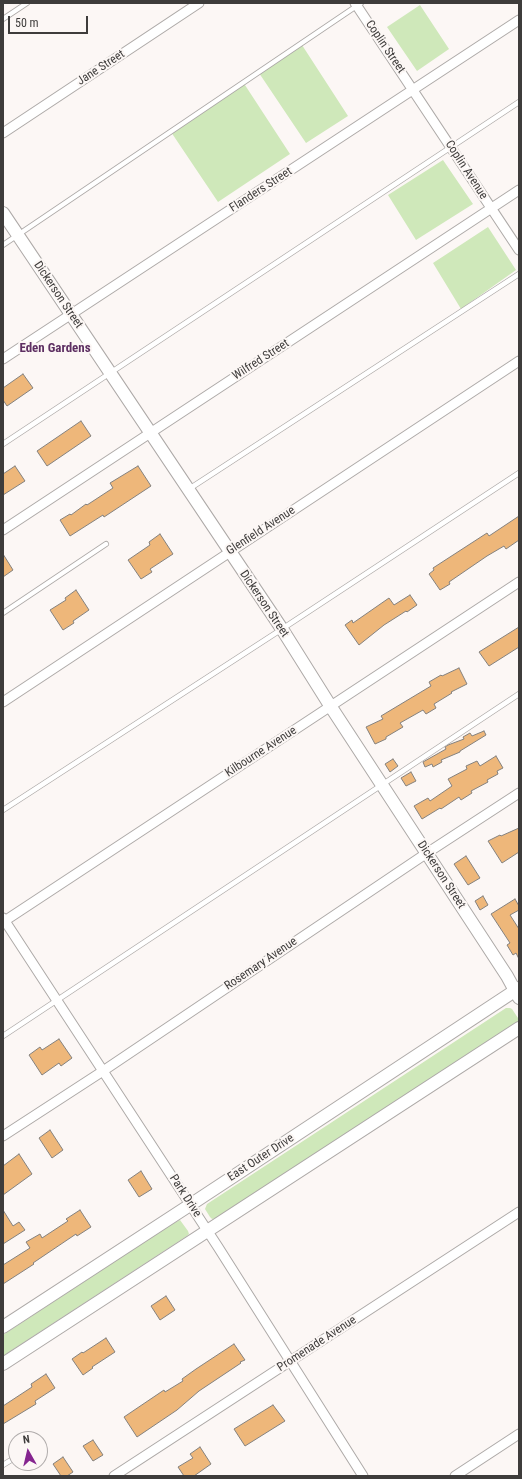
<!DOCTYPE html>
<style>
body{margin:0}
#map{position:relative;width:522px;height:1479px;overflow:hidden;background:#fcf7f5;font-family:"Roboto Condensed",sans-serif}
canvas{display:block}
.frame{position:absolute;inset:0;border:4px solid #3e3c3b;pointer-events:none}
.north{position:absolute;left:8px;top:1431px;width:40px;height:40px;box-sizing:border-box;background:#fcf7f5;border:1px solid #b0acab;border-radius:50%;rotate:352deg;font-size:11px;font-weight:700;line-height:16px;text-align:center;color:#3e3c3b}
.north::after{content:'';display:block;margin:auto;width:14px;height:18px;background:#85258f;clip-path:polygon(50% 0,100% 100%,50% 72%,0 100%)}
.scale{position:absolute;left:8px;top:16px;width:80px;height:18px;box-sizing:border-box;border:2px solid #3e3c3b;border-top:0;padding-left:5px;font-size:12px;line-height:14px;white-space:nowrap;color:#3e3c3b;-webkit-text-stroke:3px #fcf7f5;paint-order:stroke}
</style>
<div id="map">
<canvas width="522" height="1479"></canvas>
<div class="frame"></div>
<div class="north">N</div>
<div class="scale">50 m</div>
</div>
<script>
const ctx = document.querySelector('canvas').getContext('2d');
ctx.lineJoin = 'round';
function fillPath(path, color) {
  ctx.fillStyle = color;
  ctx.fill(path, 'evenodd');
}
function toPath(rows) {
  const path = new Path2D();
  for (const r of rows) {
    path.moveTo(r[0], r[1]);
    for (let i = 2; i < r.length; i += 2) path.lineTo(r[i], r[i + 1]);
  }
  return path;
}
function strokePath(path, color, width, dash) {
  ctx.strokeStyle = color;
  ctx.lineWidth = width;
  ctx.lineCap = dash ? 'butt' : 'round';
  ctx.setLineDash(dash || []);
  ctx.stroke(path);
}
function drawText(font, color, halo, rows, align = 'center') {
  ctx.font = font + ' "Roboto Condensed",sans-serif';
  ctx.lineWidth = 4;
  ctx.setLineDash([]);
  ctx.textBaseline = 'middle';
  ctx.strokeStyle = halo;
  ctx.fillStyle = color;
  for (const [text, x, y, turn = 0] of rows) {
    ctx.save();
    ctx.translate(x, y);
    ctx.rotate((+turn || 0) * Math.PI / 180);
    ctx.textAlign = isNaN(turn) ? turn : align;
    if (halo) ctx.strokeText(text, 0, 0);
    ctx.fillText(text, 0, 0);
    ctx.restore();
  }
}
fillPath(toPath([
 [420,5,449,49,417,71,387,27],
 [302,45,348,116,306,143,259,73],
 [243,82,290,154,218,202,171,132],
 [443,160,473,204,416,240,388,195],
 [488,227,516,270,461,309,433,263],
 [506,1008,510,1008,512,1009,518,1018,519,1021,517,1023,218,1218,212,1219,210,1217,205,1209,207,1204],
 [180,1220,188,1231,189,1234,187,1236,3,1356,3,1335,170,1225]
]), '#cfe8ba');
const building = toPath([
 [23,374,33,388,7,406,3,400,3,388,23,374],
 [81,421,91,436,47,466,37,451,81,421],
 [15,466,25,481,3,495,3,474,15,466],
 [138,466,151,486,104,517,103,515,70,536,60,520,70,514,71,515,86,504,87,505,113,488,110,483,138,466],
 [519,516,519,540,506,549,504,546,487,556,449,582,450,584,440,590,429,574,434,570,433,568,487,533,489,536,519,516],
 [160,534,173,554,150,569,152,572,141,579,128,560,150,545,149,542,160,534],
 [3,554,13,570,3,577,3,554],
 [76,590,89,610,73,621,74,623,63,630,50,610,66,600,65,598,76,590],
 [410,595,417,605,407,612,406,611,384,625,359,645,345,625,352,620,353,623,389,598,394,605,410,595],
 [519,627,519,647,489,666,479,652,519,627],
 [459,668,467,684,451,692,452,693,434,704,436,708,426,714,423,710,400,723,403,727,386,737,386,739,375,744,366,727,383,719,381,716,431,686,429,682,441,675,442,676,459,668],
 [484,731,486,735,460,751,460,752,441,760,442,762,433,767,432,764,425,767,423,762,446,749,445,747,448,745,464,739,463,737,470,733,472,736,484,731],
 [496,756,503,768,497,771,498,774,487,780,488,782,471,791,472,793,461,800,459,797,441,809,440,808,422,819,414,806,428,798,430,801,452,786,448,779,467,769,466,766,477,761,480,766,496,756],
 [393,759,398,766,390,772,385,764,393,759],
 [411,772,416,781,406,786,401,778,411,772],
 [519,828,519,852,502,863,488,841,500,835,501,836,519,828],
 [466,856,480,878,468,885,454,864,466,856],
 [483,896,488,905,480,910,475,901,483,896],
 [515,899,519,906,519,910,510,915,519,929,519,959,516,953,513,955,507,945,510,943,491,914,515,899],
 [59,1039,72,1058,61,1066,59,1063,42,1075,29,1055,40,1047,42,1050,59,1039],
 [50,1130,63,1150,52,1158,39,1138,50,1130],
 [19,1154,32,1174,3,1195,3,1166,19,1154],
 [141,1171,152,1189,139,1197,128,1180,141,1171],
 [3,1210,13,1226,19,1222,25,1230,3,1244,3,1210],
 [80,1210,91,1227,77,1236,76,1234,33,1263,34,1264,3,1284,3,1265,30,1248,26,1242,40,1234,42,1238,68,1221,66,1219,80,1210],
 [166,1296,175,1310,160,1320,151,1306,166,1296],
 [106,1338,115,1352,92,1367,93,1368,83,1375,72,1359,82,1352,83,1353,106,1338],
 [234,1344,245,1360,240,1362,241,1363,199,1391,177,1410,137,1437,124,1417,164,1390,165,1392,183,1381,182,1379,196,1369,234,1344],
 [46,1374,55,1388,35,1401,36,1404,3,1424,3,1406,32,1387,31,1384,46,1374],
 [273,1405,285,1421,245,1446,234,1429,273,1405],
 [93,1440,103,1455,93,1461,83,1446,93,1440],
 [200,1447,211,1464,194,1476,184,1476,178,1467,193,1458,190,1454,200,1447],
 [63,1457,73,1472,67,1476,61,1476,53,1464,63,1457]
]);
fillPath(building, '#eeb77a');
strokePath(building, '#84817e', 1);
const service = toPath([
 [3,19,27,3],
 [3,245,361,3],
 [3,444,519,102],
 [189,489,519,274],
 [3,613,106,544],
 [3,810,282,629,519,473],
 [3,1036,519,694],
 [3,1465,16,1457]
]);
const minor = toPath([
 [355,3,519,250],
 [3,133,199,3],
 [3,359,519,20],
 [3,530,519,190],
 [3,702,519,361],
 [3,918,218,1247,363,1476],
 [3,922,519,582],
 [3,1136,103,1071,427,853,519,793],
 [114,1476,519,1212],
 [455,1476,519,1434]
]);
const tertiary = toPath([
 [3,213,282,629,331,707,507,976,519,998],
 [3,1327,190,1205,519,988],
 [3,1364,519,1028]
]);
strokePath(service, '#ada9a7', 6);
strokePath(minor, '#ada9a7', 11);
strokePath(tertiary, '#ada9a7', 14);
strokePath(service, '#fff', 4.5);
strokePath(minor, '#fff', 9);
strokePath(tertiary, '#fff', 12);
drawText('12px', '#3e3c3b', '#fcf7f5', [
 ["Coplin Street",385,47,56],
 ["Jane Street",101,68,-33],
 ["Coplin Avenue",466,170,57],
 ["Flanders Street",261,190,-33],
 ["Dickerson Street",58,295,56],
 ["Wilfred Street",261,360,-33],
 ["Glenfield Avenue",261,531,-33],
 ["Dickerson Street",264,604,56],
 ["Kilbourne Avenue",261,752,-33],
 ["Dickerson Street",441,875,57],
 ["Rosemary Avenue",261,964,-34],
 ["East Outer Drive",261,1158,-33],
 ["Park Drive",185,1196,57],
 ["Promenade Avenue",317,1344,-33]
]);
drawText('bold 13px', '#5d2f62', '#fcf7f5', [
 ["Eden Gardens",55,349]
]);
</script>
